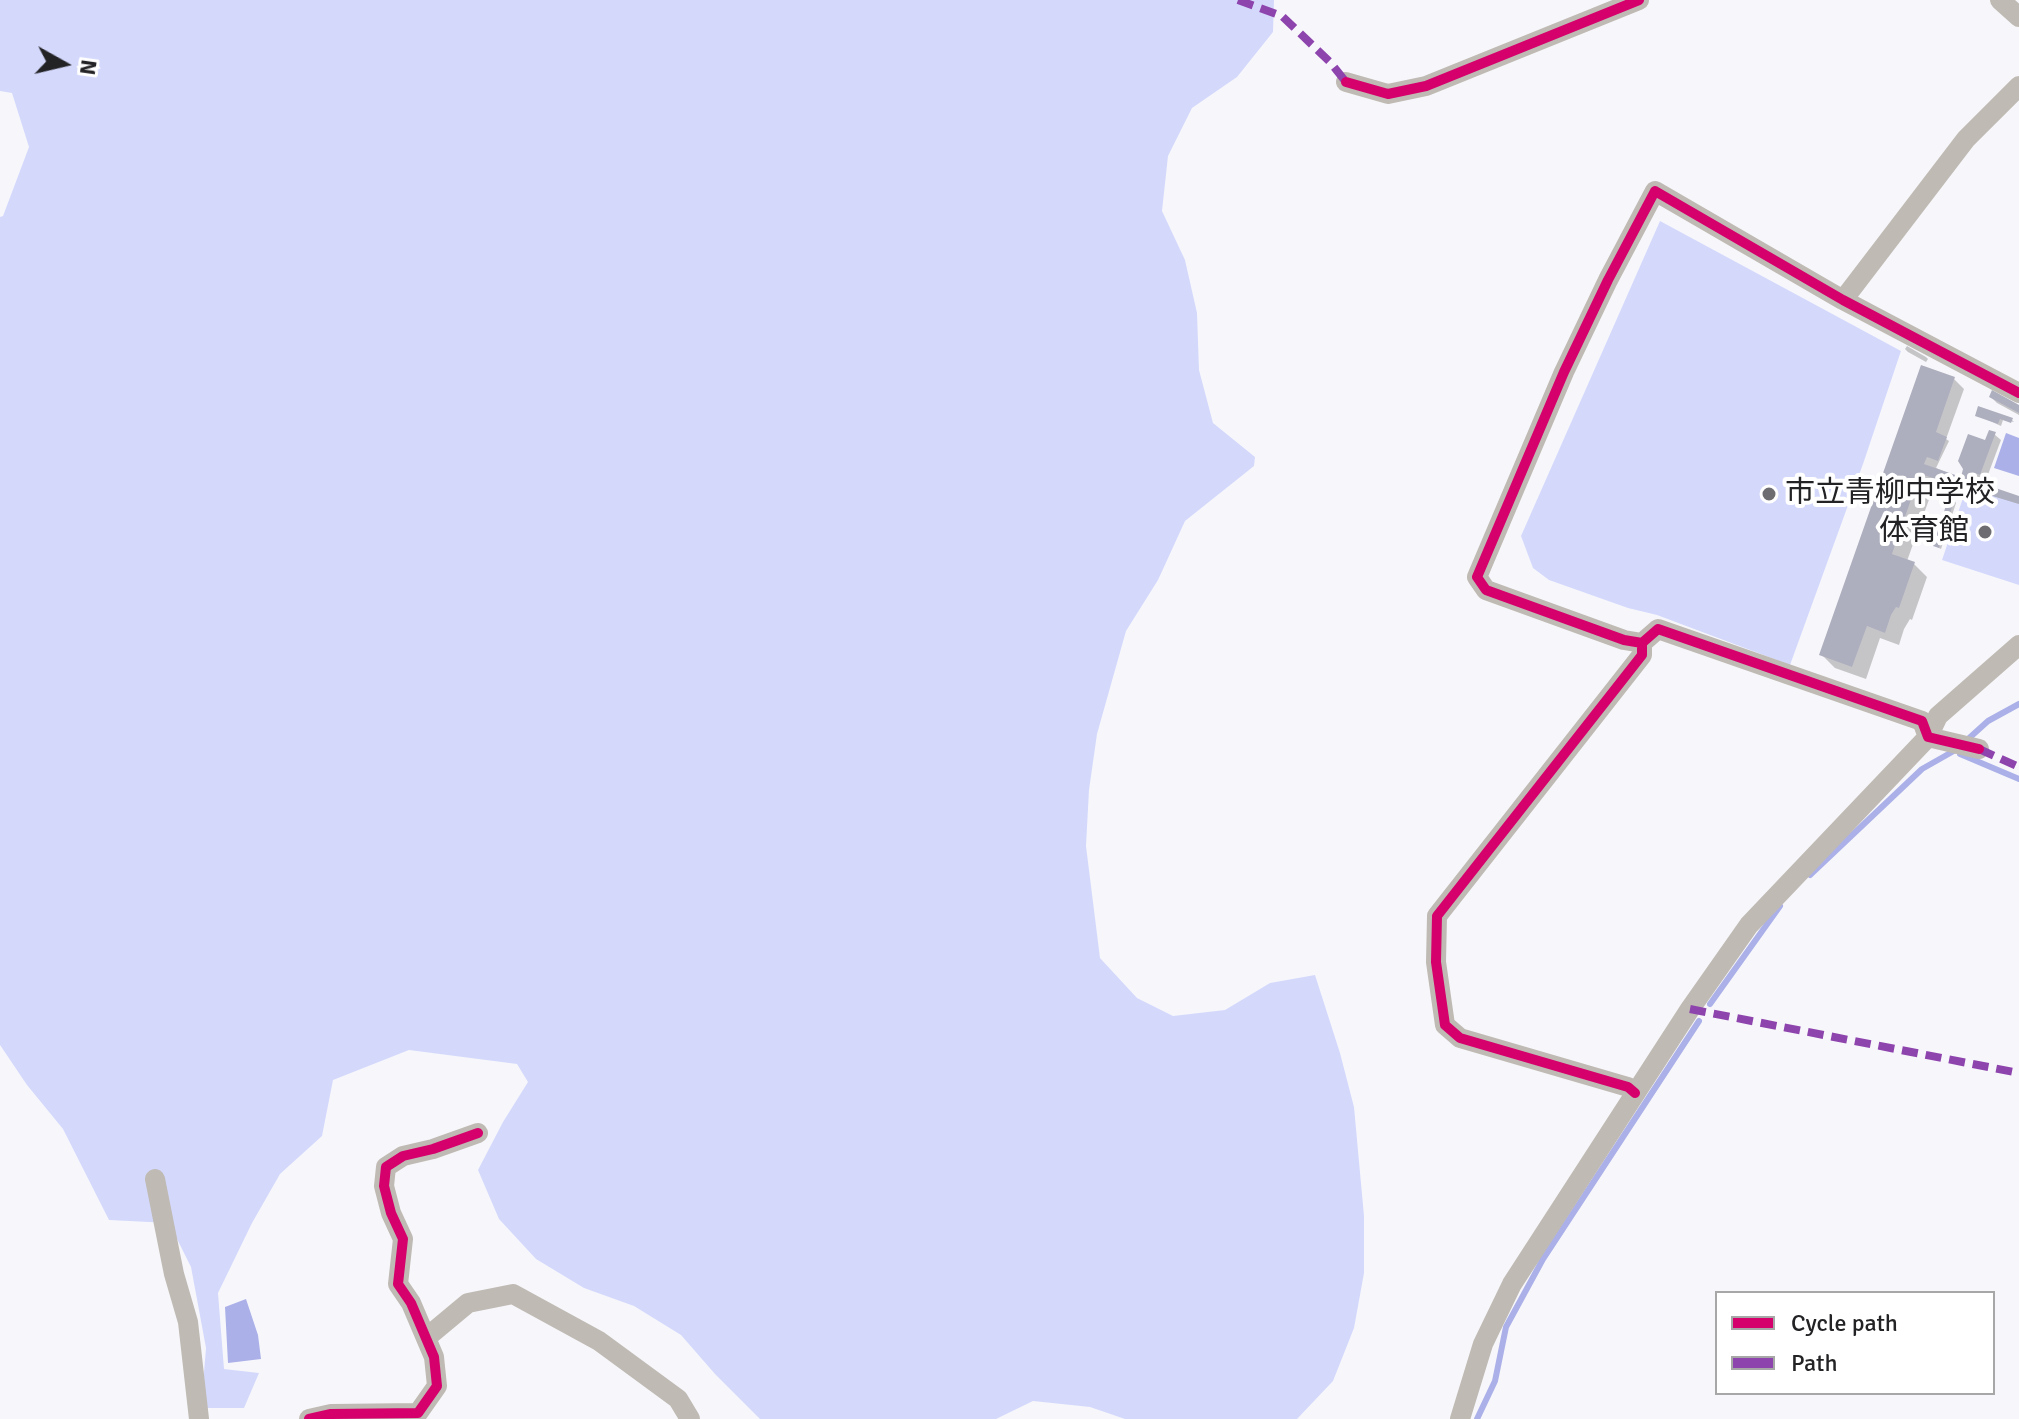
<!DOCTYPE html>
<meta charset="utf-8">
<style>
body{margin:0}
#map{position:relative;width:2019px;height:1419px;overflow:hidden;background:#f7f7fb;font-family:Signika,sans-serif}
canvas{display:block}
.legend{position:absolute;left:1715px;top:1291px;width:280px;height:104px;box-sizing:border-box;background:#fff;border:2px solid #a7a7a8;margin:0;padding:10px 14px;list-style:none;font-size:24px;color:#232326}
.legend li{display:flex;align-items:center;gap:16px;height:40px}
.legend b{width:40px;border:2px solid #a7a7a8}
.north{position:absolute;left:24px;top:24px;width:80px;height:80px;-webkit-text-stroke:6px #fff;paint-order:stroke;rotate:98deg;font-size:22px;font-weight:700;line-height:32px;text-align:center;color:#232326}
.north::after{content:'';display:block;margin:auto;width:28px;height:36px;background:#232326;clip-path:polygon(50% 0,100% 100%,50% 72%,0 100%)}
</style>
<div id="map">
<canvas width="2019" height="1419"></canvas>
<ul class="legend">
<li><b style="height:10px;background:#d6006c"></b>Cycle path</li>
<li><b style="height:10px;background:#8e44ad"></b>Path</li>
</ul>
<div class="north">N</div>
</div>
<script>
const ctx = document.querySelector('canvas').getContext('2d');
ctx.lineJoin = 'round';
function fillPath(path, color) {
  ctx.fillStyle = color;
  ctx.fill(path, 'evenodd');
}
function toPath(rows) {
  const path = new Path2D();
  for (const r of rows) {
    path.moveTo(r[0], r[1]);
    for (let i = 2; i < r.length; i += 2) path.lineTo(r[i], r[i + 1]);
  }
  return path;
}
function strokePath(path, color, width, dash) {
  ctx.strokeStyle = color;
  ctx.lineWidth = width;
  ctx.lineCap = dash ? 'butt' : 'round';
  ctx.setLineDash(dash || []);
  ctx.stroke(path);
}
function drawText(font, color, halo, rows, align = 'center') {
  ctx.font = font + ' Signika,"Noto Sans JP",sans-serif';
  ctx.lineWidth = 8;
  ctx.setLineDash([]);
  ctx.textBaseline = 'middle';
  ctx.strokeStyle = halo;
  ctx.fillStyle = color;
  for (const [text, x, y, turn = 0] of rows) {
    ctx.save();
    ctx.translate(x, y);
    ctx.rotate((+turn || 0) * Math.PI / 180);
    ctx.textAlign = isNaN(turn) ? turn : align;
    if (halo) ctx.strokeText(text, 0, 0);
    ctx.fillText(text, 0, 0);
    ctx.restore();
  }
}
fillPath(toPath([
 [0,0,1274,0,1273,32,1237,77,1192,108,1168,156,1162,211,1185,260,1197,313,1199,370,1213,423,1255,457,1254,466,1185,521,1158,580,1126,631,1097,734,1089,790,1086,846,1100,958,1137,998,1173,1016,1225,1010,1270,983,1315,975,1340,1053,1354,1107,1364,1216,1364,1273,1354,1328,1333,1381,1297,1419,1125,1419,1090,1407,1033,1401,996,1419,760,1419,715,1374,681,1335,634,1306,584,1288,536,1259,499,1219,478,1170,503,1122,528,1082,517,1064,409,1050,333,1080,322,1136,280,1174,252,1223,218,1293,224,1369,259,1373,244,1408,201,1408,206,1348,191,1267,169,1223,109,1220,63,1129,27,1085,0,1045,0,217,3,216,29,147,12,93,0,91],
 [1660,221,1901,351,1863,464,1790,665,1657,615,1628,608,1549,580,1533,568,1521,536],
 [1967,486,2019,504,2019,585,1942,560]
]), '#d4d9fc');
fillPath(toPath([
 [2006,433,2019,438,2019,476,1994,468],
 [246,1299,258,1335,261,1359,228,1363,225,1307]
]), '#abb0e8');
fillPath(toPath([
 [1907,346,1926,357,1928,359,1926,362,1908,352,1905,349],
 [1954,379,1964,389,1946,439,1949,441,1936,468,1962,479,1994,434,2001,440,1986,480,1973,475,1971,482,2019,498,2019,504,1969,488,1968,491,1936,480,1907,561,1914,564,1927,577,1912,620,1910,619,1904,629,1899,645,1880,638,1866,679,1835,668,1822,655],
 [1991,397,2019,407,2019,415,1997,403],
 [1977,415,2012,420,2014,422,2003,420,2001,426],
 [1954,500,1956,503,1941,549,1935,546]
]), '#0003');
strokePath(toPath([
 [1967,740,1988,721,2019,704],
 [1960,754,2019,779],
 [1810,875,1922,769,1959,748],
 [1710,1004,1780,906],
 [1477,1419,1495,1381,1506,1327,1543,1259,1699,1021]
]), '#abb0e8', 6);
fillPath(toPath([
 [1921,365,1955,377,1936,432,1947,437,1938,461,1927,457,1924,464,1961,477,1963,469,1958,461,1968,434,1985,440,1989,430,1996,432,1980,475,1972,472,1969,479,2019,496,2019,504,1920,474,1892,554,1915,562,1899,608,1896,607,1891,615,1885,633,1867,626,1852,667,1819,655],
 [1992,390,2019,405,2019,413,1989,397],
 [1978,406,2013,418,2011,423,2000,419,1998,424,1975,416],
 [1949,496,1955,498,1939,548,1933,546]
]), '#aeafbe');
strokePath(toPath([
 [2000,0,2019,17],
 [1346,82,1388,94,1426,86,1639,0],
 [1843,300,1966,139,2019,86],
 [1642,643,1624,640,1486,590,1477,577,1564,372,1608,280,1655,191,1843,300,2019,393],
 [1635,1093,1628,1087,1460,1038,1445,1025,1436,962,1437,916,1642,655,1642,643,1658,629,1922,721,1928,737,1979,749],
 [155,1179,174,1274,188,1322,199,1419],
 [426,1338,468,1303,513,1294,599,1341,678,1399,690,1419],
 [309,1419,331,1414,418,1413,437,1386,434,1357,411,1303,398,1284,403,1239,391,1213,384,1186,386,1167,403,1156,433,1149,478,1133],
 [1460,1419,1483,1344,1512,1284,1690,1009,1749,925,1928,737,1938,716,2019,645]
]), '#bfbab3', 20);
strokePath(toPath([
 [1238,0,1282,16,1330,62,1346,82],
 [1979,749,2019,767],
 [1690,1009,2019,1073]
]), '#8e44ad', 8, [16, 8]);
strokePath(toPath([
 [1346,82,1388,94,1426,86,1639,0],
 [1642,643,1624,640,1486,590,1477,577,1564,372,1608,280,1655,191,1843,300,2019,393],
 [1635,1093,1628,1087,1460,1038,1445,1025,1436,962,1437,916,1642,655,1642,643,1658,629,1922,721,1928,737,1979,749],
 [309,1419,331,1414,418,1413,437,1386,434,1357,411,1303,398,1284,403,1239,391,1213,384,1186,386,1167,403,1156,433,1149,478,1133]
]), '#d6006c', 10);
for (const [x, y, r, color] of [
 [1769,494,8,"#6d6d71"],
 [1985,532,8,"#6d6d71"]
]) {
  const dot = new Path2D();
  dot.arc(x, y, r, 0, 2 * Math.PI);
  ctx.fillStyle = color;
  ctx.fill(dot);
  strokePath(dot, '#fff', 3);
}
drawText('30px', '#232326', '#fff', [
 ["市立青柳中学校",1785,494],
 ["体育館",1969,532,"right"]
], 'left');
</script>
